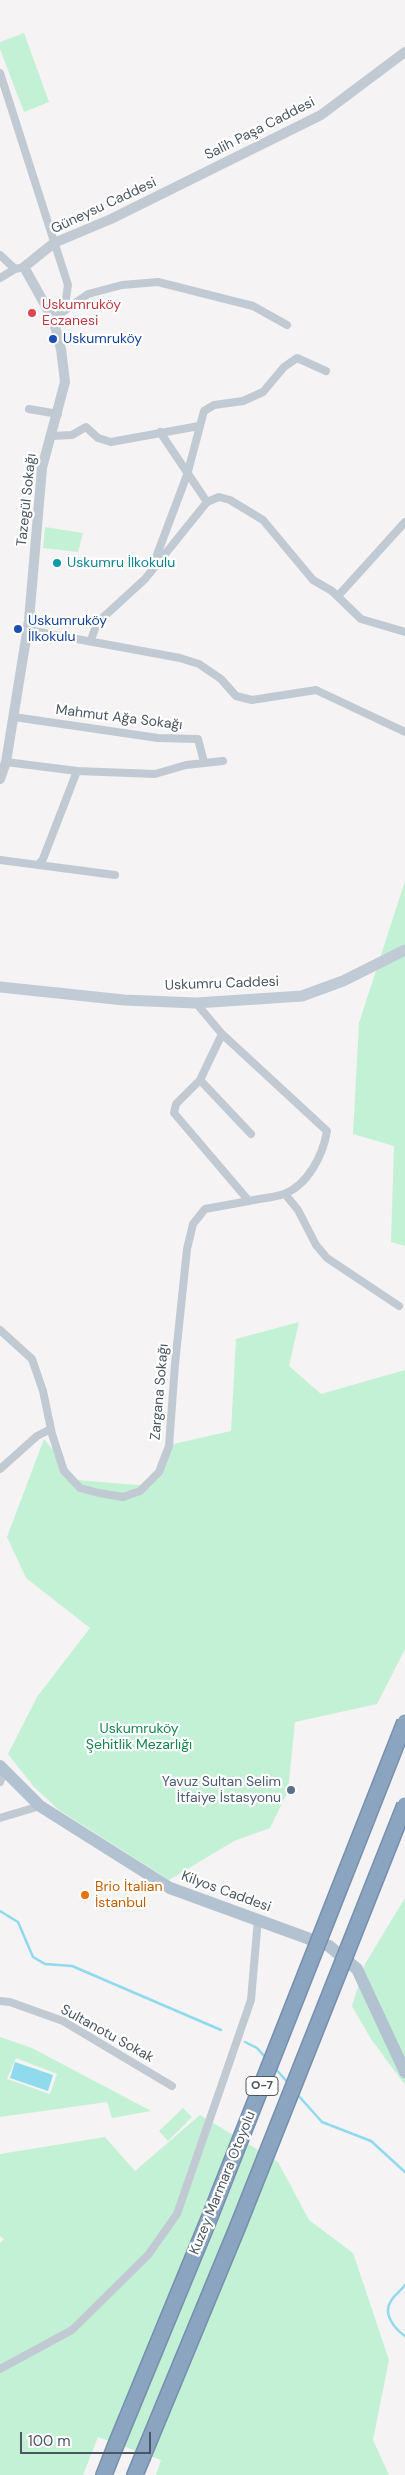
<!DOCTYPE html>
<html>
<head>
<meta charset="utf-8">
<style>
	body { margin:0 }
	#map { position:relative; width:405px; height:2475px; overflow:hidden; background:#f5f3f3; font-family:"DM Sans",sans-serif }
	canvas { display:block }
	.scale { position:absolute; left:20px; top:2432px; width:131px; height:22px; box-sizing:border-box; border:2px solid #4a5661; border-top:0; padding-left:6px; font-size:15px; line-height:18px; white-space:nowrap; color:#4a5661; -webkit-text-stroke:4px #fff; paint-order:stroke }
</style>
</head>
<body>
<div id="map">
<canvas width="405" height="2475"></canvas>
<div class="scale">100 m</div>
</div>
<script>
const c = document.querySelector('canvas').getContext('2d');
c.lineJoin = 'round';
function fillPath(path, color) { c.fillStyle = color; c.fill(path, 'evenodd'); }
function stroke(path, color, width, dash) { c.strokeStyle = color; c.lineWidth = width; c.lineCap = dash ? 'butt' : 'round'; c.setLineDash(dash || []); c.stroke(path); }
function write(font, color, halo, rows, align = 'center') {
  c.font = font + ' "DM Sans",sans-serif'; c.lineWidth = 4.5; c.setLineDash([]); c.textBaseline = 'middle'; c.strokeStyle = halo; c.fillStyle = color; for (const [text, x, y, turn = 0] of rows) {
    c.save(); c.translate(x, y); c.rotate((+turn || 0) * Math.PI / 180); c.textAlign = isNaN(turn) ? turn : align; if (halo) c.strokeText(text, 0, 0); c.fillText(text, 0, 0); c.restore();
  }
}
fillPath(new Path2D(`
	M 24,33 L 49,102 L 24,112 L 0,49 L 0,42 Z
	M 45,527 L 83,533 L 78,552 L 43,548 Z
	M 405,881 L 405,1246 L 391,1242 L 394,1146 L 353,1134 L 359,1023 Z
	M 299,1322 L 289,1366 L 321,1394 L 405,1370 L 405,1649 L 377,1704 L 295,1722 L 288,1791 L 270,1828 L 234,1841 L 169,1880 L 59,1810 L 34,1787 L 8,1754 L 37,1697 L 90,1628 L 26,1578 L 7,1537 L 44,1439 L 77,1480 L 149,1486 L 169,1445 L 231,1431 L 236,1339 Z
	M 405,1898 L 405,2085 L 371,2039 L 352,2006 L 365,1964 Z
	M 0,2037 L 32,2048 L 151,2111 L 112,2118 L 107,2102 L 0,2117 ZM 16,2058 L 57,2074 L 50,2094 L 7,2079 Z
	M 183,2108 L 192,2117 L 168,2141 L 159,2131 Z
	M 200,2115 L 278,2162 L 309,2220 L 353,2253 L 389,2360 L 373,2440 L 389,2475 L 156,2475 L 161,2460 L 98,2437 L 83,2475 L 0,2475 L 0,2243 L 4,2239 L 0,2236 L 0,2154 L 105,2137 L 135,2171 Z`), '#c3f1d5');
fillPath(new Path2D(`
	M 15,2062 L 53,2075 L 48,2091 L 10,2078 Z`), '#90daee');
stroke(new Path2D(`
	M 0,1911 L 18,1922 L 33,1957 L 45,1964 L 72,1966 L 221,2030
	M 245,2042 L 257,2048 L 266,2058
	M 274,2067 L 289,2084
	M 297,2094 L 322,2122 L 371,2141 L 405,2172
	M 405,2285 C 401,2291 394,2295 391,2301 C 382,2314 395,2329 405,2336`), '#90daee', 2.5);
const motorway = new Path2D(`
	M 104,2475 L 115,2447
	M 135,2475 L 142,2458`);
stroke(motorway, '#7690ad', 18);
stroke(new Path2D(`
	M 0,73 L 68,285 L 64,311 L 53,319
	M 0,255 L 15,269 L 24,267
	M 0,278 L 15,269
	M 64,311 L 88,294 L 122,285 L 158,282 L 253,306 L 287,325
	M 29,409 L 58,414
	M 160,432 L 207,502
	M 50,436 L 72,435 L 86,427 L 98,438 L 111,442 L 199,426
	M 152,568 L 187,475 L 204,411 L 214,405 L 243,401 L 263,392 L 284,367 L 297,358 L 326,371
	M 338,596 L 405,522
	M 28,630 L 180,658 L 199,664 L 221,679 L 236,696 L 252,700 L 316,690 L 405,732
	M 91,640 L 97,623 L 145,579 L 207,502 L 219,497 L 230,500 L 263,520 L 313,580 L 332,591 L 361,619 L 405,632
	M 14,717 L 158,738 L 198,739 L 204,762
	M 6,762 L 77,771 L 155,774 L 186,765 L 223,761
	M 0,860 L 115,875
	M 38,865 L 43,859 L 77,771
	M 196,1003 L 222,1034 L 327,1131 C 323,1155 308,1185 284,1194 C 273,1198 260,1198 249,1201 L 174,1113 L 176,1104 L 200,1080 L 222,1034
	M 200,1080 L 251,1134
	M 285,1194 L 298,1210 L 316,1245 L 327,1258 L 399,1306
	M 0,1330 L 32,1359 L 43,1391 L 52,1434 L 64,1471 L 80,1488 L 99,1493 L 123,1497 L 140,1491 L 159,1472 L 169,1446 L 175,1364 L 187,1249 L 193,1224 L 205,1209 L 249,1201
	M 0,1469 L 37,1436 L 51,1429
	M 0,1782 L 4,1772
	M 0,1818 L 40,1806
	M 0,2001 L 10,2002 L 63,2021 L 172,2086
	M 0,2369 L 72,2330 L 148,2255 L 177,2214 L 251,2000 L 258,1919`), '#c1cad2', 8);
stroke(new Path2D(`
	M 0,779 L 6,762 L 29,620 L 42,468 L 65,382 L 61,349 L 53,319 L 24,267 L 54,243 L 111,219 L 321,115 L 405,52`), '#c1cad2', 10);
stroke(new Path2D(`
	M 0,987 L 124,1000 L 196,1003 L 302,996 L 343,981 L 405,950`), '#c1cbd6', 11);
stroke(new Path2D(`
	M 0,1766 L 40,1806 L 170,1888 L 329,1946 L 357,1969 L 405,2072`), '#b3c2d1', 12);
stroke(motorway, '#8ba5c1', 15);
const motorwayBridge = new Path2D(`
	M 115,2447 L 209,2219 L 405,1722
	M 142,2458 L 238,2226 L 405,1805`);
stroke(motorwayBridge, '#7690ad', 18, []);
stroke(motorwayBridge, '#8ba5c1', 15);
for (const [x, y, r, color] of [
	[32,313,5,"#e0444e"],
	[53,339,5,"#1a4fb4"],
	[57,563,5,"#0f9aa8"],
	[18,629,5,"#1a4fb4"],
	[291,1790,5,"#5c6f8a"],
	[85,1895,5,"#e8710a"]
]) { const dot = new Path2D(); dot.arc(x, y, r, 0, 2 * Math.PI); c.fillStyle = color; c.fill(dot); stroke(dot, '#fff', 2); }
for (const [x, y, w] of [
	[262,2086,32]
]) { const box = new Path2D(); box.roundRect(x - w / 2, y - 9.5, w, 19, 4); c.fillStyle = '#fff'; c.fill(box); stroke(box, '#4a5661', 1); }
write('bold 12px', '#4a5661', null, [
	["O-7",262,2086]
]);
write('14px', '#4a5661', '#fff', [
	["Salih Paşa Caddesi",260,129,-27],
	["Güneysu Caddesi",104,206,-25],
	["Tazegül Sokağı",27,500,-84],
	["Mahmut Ağa Sokağı",119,718,7],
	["Uskumru Caddesi",222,984,-2],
	["Zargana Sokağı",160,1392,-85],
	["Kilyos Caddesi",226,1892,20],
	["Sultanotu Sokak",107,2034,29],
	["Kuzey Marmara Otoyolu",223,2183,-68]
]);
write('14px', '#be3a42', '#fff', [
	["Uskumruköy",42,305],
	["Eczanesi",42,321]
], 'left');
write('14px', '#164399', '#fff', [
	["Uskumruköy",63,339],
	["Uskumruköy",28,621],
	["İlkokulu",28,637]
], 'left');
write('14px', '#0d838f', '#fff', [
	["Uskumru İlkokulu",67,563]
], 'left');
write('14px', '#17864f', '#fff', [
	["Uskumruköy",139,1729],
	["Şehitlik Mezarlığı",139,1745]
]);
write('14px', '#4e5e75', '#fff', [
	["Yavuz Sultan Selim",281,1782],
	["İtfaiye İstasyonu",281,1798]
], 'right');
write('14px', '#c56008', '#fff', [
	["Brio İtalian",95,1887],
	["İstanbul",95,1903]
], 'left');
</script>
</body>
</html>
